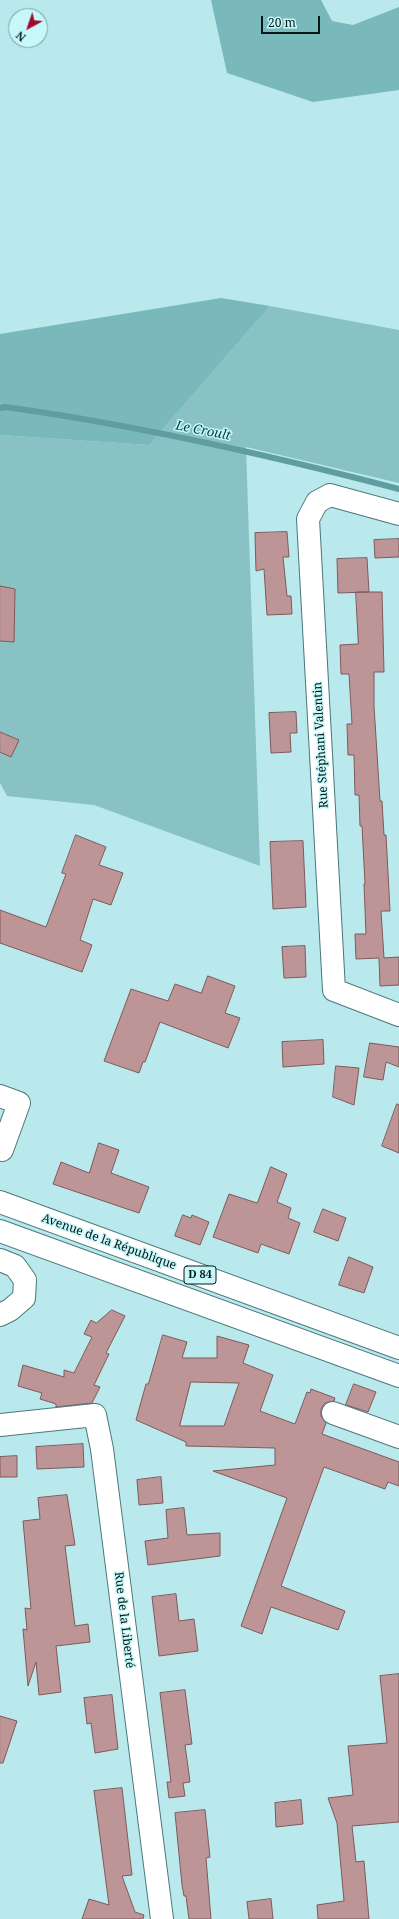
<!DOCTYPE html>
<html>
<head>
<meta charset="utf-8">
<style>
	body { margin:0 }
	#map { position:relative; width:399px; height:1919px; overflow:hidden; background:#b9e9ec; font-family:"Noto Serif",serif }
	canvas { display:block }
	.north { position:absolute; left:8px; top:8px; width:40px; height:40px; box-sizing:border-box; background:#c6f7f9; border:1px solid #799e9f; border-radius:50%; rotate:220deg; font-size:11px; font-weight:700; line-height:16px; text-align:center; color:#051819 }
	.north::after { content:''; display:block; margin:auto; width:14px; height:18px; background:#a40630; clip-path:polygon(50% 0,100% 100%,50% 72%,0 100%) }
	.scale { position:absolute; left:261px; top:16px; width:59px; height:18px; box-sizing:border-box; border:2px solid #051819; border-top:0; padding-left:5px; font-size:12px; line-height:14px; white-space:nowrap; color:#051819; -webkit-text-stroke:3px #c6f7f9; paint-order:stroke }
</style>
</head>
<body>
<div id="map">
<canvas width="399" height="1919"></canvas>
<div class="north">N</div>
<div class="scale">20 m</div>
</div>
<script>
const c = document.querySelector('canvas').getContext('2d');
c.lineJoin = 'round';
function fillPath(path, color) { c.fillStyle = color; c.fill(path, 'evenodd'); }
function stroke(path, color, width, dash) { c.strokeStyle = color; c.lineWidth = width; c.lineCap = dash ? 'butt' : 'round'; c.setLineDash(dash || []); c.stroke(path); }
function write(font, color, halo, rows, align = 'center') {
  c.font = font + ' "Noto Serif",serif'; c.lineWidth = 3; c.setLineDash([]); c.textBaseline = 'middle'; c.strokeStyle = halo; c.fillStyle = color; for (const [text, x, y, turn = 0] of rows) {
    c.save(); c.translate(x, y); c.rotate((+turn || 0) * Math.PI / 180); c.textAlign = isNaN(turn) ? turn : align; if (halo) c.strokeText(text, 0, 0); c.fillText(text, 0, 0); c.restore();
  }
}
fillPath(new Path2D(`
	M 270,306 L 399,330 L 399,483 L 246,447 L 260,866 L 94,805 L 7,796 L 0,783 L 0,435 L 149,445 Z`), '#89c2c5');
fillPath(new Path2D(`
	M 211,0 L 321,0 L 332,21 L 353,25 L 399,7 L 399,90 L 313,102 L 227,73 Z
	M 221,298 L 270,306 L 149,445 L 0,435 L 0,334 Z`), '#79b8bb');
stroke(new Path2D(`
	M 0,408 L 5,407 C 138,425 269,455 399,489`), '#5f9da0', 6);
const building = new Path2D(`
	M 287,532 L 289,557 L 283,557 L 287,596 L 291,596 L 292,614 L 267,615 L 264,569 L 256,571 L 255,533 Z
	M 399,539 L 399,557 L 375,558 L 374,540 Z
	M 367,558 L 369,592 L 338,593 L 337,559 Z
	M 0,586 L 15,589 L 14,642 L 0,641 Z
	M 356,592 L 382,592 L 384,672 L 374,672 L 374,706 L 380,801 L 382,801 L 384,835 L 386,835 L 390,911 L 381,911 L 384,958 L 399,957 L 399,985 L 380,986 L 379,958 L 356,959 L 355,934 L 366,934 L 364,884 L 365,884 L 362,826 L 360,826 L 359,795 L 355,795 L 354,755 L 348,755 L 347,724 L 352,724 L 349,674 L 341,674 L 340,645 L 358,644 Z
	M 296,712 L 297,733 L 290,733 L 291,752 L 271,753 L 269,713 Z
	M 0,732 L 19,740 L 11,757 L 0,752 Z
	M 76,835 L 106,847 L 99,865 L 123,873 L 111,905 L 93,899 L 80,940 L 92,945 L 82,972 L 0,943 L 0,910 L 46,927 L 66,874 L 62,873 Z
	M 303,841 L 306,907 L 273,909 L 270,842 Z
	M 305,946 L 306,977 L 284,978 L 282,947 Z
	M 208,976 L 235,986 L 225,1013 L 240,1018 L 228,1048 L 160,1022 L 145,1062 L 143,1062 L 139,1073 L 104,1061 L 131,989 L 168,1001 L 175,984 L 201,993 Z
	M 323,1040 L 324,1064 L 283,1067 L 282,1042 Z
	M 370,1043 L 399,1047 L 399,1067 L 386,1062 L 383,1080 L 364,1077 Z
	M 336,1066 L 359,1068 L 354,1105 L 333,1097 Z
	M 397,1104 L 399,1105 L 399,1153 L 382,1146 Z
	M 99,1143 L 119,1150 L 111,1173 L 149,1187 L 139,1213 L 53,1184 L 61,1162 L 89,1173 Z
	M 271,1167 L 287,1174 L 277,1202 L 291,1208 L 288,1218 L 300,1223 L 289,1254 L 261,1244 L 258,1253 L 213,1237 L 229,1194 L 257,1203 Z
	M 323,1209 L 346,1218 L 338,1241 L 314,1232 Z
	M 183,1215 L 191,1218 L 192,1215 L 209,1222 L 200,1245 L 175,1236 Z
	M 349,1257 L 373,1267 L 364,1293 L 339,1285 Z
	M 112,1310 L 125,1316 L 106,1353 L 109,1354 L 94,1385 L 100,1387 L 92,1403 L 56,1407 L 56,1404 L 40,1399 L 42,1393 L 18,1386 L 23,1365 L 64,1377 L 64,1370 L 74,1373 L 92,1337 L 84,1334 L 91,1320 L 96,1323 Z
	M 163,1335 L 187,1342 L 182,1358 L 217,1358 L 217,1336 L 249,1345 L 243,1363 L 273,1375 L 260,1411 L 295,1424 L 307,1392 L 310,1393 L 311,1389 L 335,1398 L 334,1401 L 325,1403 L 321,1409 L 321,1416 L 326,1423 L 322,1434 L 399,1462 L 399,1486 L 388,1482 L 385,1489 L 324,1467 L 305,1519 L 281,1586 L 345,1611 L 338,1630 L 271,1607 L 262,1634 L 241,1626 L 287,1498 L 213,1471 L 275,1465 L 275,1448 L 186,1446 L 186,1442 L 136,1420 L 146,1384 L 148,1384 ZM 191,1382 L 239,1383 L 224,1426 L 180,1426 Z
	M 354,1384 L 376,1392 L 368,1412 L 346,1405 Z
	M 83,1444 L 84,1467 L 37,1469 L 36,1447 Z
	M 17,1456 L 17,1477 L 0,1477 L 0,1457 Z
	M 161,1477 L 163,1503 L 139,1505 L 137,1480 Z
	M 67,1495 L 75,1545 L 65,1546 L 75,1626 L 88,1624 L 90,1642 L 56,1646 L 61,1692 L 39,1695 L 36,1662 L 28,1686 L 23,1629 L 27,1630 L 25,1608 L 31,1609 L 23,1521 L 40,1519 L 38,1498 Z
	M 184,1508 L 187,1535 L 220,1533 L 220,1556 L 148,1565 L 145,1541 L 168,1538 L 166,1510 Z
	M 176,1594 L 179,1621 L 194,1619 L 198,1651 L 159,1656 L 152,1597 Z
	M 399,1674 L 399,1822 L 352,1826 L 356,1862 L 364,1861 L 369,1919 L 318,1919 L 317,1905 L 344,1901 L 337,1823 L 328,1798 L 353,1795 L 348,1746 L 387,1743 L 380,1676 Z
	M 185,1690 L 192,1744 L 185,1745 L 190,1782 L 183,1783 L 185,1796 L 169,1798 L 167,1782 L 171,1782 L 160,1693 Z
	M 112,1695 L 118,1749 L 95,1753 L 91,1723 L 87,1724 L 84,1698 Z
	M 0,1716 L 17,1721 L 3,1763 L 0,1763 Z
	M 122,1788 L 132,1875 L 122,1876 L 135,1912 L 144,1915 L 143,1919 L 82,1919 L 89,1899 L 109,1905 L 94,1791 Z
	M 301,1800 L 303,1824 L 276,1827 L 275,1803 Z
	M 205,1810 L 210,1857 L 206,1858 L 211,1919 L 189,1919 L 186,1896 L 184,1896 L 182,1885 L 175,1813 Z
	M 271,1899 L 273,1919 L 249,1919 L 247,1902 Z`);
fillPath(building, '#be9596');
stroke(building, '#7e595a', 1);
const minor = new Path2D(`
	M 399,514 L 330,495 L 317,502 L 308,519 L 334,990 L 399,1015
	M 0,1096 L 19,1103 L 2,1150 L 0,1149
	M 0,1260 L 15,1266 L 25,1280 L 24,1298 L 10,1310 L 0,1315
	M 333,1413 L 399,1437
	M 0,1425 L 95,1415 L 102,1449 L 162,1919`);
const major = new Path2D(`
	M 0,1202 L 399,1348
	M 0,1231 L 399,1376`);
stroke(minor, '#4b787a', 24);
stroke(major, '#4b787a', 24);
stroke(minor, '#fff', 22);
stroke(major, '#fff', 22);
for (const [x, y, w] of [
	[200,1275,32]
]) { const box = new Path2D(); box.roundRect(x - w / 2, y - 9, w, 18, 3); c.fillStyle = '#c6f7f9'; c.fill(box); stroke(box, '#051819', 1); }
write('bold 11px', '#051819', null, [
	["D 84",200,1275]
]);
write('12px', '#051819', '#c6f7f9', [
	["Rue Stéphani Valentin",321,745,-93],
	["Avenue de la République",109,1242,20],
	["Rue de la Liberté",124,1620,83]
]);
write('italic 13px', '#003e41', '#c6f7f9', [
	["Le Croult",203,431,11]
]);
</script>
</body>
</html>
